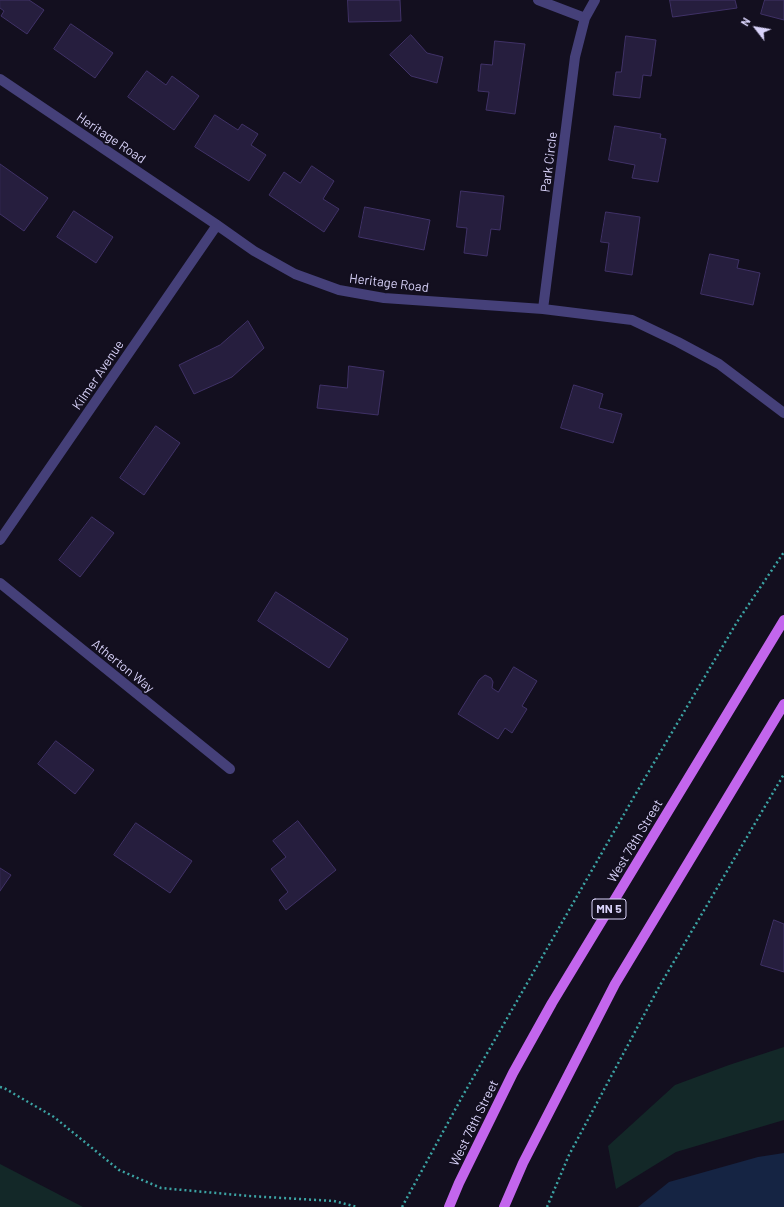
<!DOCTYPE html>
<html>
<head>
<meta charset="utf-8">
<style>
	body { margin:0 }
	#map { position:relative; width:784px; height:1207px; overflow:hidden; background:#130f1f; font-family:Barlow,sans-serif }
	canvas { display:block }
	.north { position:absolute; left:736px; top:8px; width:40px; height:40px; -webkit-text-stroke:3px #130f1f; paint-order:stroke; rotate:301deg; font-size:11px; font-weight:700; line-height:16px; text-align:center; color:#d9d3fa }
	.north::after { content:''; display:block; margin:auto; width:14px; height:18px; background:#d9d3fa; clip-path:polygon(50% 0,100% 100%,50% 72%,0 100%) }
</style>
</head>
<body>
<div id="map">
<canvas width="784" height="1207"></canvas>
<div class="north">N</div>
</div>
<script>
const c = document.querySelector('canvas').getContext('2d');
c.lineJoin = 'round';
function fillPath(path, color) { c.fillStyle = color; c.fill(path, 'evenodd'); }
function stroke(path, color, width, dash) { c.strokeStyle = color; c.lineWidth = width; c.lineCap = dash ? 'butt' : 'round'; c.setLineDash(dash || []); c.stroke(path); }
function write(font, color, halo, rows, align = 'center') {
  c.font = font + ' Barlow,sans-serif'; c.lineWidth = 4; c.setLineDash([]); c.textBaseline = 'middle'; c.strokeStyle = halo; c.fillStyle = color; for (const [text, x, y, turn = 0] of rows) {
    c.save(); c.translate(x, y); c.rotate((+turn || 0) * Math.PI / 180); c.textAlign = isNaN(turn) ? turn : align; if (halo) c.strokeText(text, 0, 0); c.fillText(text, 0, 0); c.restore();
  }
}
fillPath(new Path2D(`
	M 784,1047 L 784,1120 L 676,1152 L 616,1189 L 608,1146 L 675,1085 L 729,1065 Z
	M 0,1164 L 83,1207 L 0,1207 Z`), '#132828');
fillPath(new Path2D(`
	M 784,1153 L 784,1207 L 638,1207 L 669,1182 L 758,1157 Z`), '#152443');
const building = new Path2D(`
	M 0,0 L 29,0 L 44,10 L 27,34 L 1,16 L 4,11 L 0,8 Z
	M 348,0 L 400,0 L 401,21 L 349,22 Z
	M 670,0 L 735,0 L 737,8 L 673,17 Z
	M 765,0 L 784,0 L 784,20 L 761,14 Z
	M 71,24 L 113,53 L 95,78 L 54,49 Z
	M 411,35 L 427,53 L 443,57 L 437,83 L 411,76 L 390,55 Z
	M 626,36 L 656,40 L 651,76 L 643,75 L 640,98 L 613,95 L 616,72 L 621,72 Z
	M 495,41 L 525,44 L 515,114 L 486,110 L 489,92 L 478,91 L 481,64 L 492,65 Z
	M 147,71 L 166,85 L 172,76 L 199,96 L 174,130 L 128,97 Z
	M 215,115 L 238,130 L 242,124 L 258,134 L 251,145 L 266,155 L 249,181 L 195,147 Z
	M 615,126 L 661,134 L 660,138 L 666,139 L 658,182 L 632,178 L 635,165 L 609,160 Z
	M 0,164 L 48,198 L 24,231 L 0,214 Z
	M 312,166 L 334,181 L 323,199 L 339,209 L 324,232 L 269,195 L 284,172 L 300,183 Z
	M 461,191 L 504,196 L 500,230 L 491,229 L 487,256 L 464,253 L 467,228 L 457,227 Z
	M 365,207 L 430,220 L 424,250 L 359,237 Z
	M 74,211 L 113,237 L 96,263 L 57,237 Z
	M 606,212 L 640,217 L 632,275 L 605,271 L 609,243 L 601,242 Z
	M 710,254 L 739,260 L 737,268 L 760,273 L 753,305 L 701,294 Z
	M 248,321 L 264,348 L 232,377 L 194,394 L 179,365 L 220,345 Z
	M 349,366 L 384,371 L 378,415 L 317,408 L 320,385 L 347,388 Z
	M 574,385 L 603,394 L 599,408 L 622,414 L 613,443 L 561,428 Z
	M 156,426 L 180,443 L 144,495 L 120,478 Z
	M 92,517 L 114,533 L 80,577 L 59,560 Z
	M 276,592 L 348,639 L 329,668 L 258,621 Z
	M 514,667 L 537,681 L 522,706 L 527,709 L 512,733 L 505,728 L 498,739 L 458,714 L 479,680 L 485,675 L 491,678 L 493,682 L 492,688 L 498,692 Z
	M 56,741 L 94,770 L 75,794 L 38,764 Z
	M 298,821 L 336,870 L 286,910 L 279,900 L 288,892 L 271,869 L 286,857 L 273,841 Z
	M 136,823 L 192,861 L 170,893 L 114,855 Z
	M 0,868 L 11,875 L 0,891 Z
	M 774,920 L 784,924 L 784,972 L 761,965 Z`);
fillPath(building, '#261e3e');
stroke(building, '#403267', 1);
stroke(new Path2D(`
	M 0,1087 L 4,1088 L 54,1117 L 119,1170 L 161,1188 L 249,1196 L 334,1201 L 357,1207
	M 402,1207 L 462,1097 L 635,795 L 737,622 L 784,552
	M 547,1207 L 569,1155 L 659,987 L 784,774`), '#3ca4a4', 2.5, [2, 3]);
stroke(new Path2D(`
	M 538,0 L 585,18
	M 0,79 L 217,225 L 254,251 L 295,274 L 339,290 L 384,298 L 543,309 L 632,320 L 678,342 L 719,364 L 784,413
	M 543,309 L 575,57 L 585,18 L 595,0
	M 0,540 L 217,225
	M 0,583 L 230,769`), '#454079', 10);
stroke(new Path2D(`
	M 449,1207 L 459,1183 L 513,1073 L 552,1003 L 784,620
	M 504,1207 L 523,1163 L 615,984 L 784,704`), '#c366ed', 10);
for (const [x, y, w] of [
	[609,909,34]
]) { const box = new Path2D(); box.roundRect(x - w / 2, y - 10, w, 20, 3); c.fillStyle = '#130f1f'; c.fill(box); stroke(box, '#d9d3fa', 1); }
write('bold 12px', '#d9d3fa', null, [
	["MN 5",609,909]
]);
write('13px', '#d9d3fa', '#130f1f', [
	["Heritage Road",111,138,34],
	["Park Circle",549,162,-83],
	["Heritage Road",389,283,7],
	["Kilmer Avenue",98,375,-56],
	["Atherton Way",123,666,39],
	["West 78th Street",635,841,-59],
	["West 78th Street",474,1123,-64]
]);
</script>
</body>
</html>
